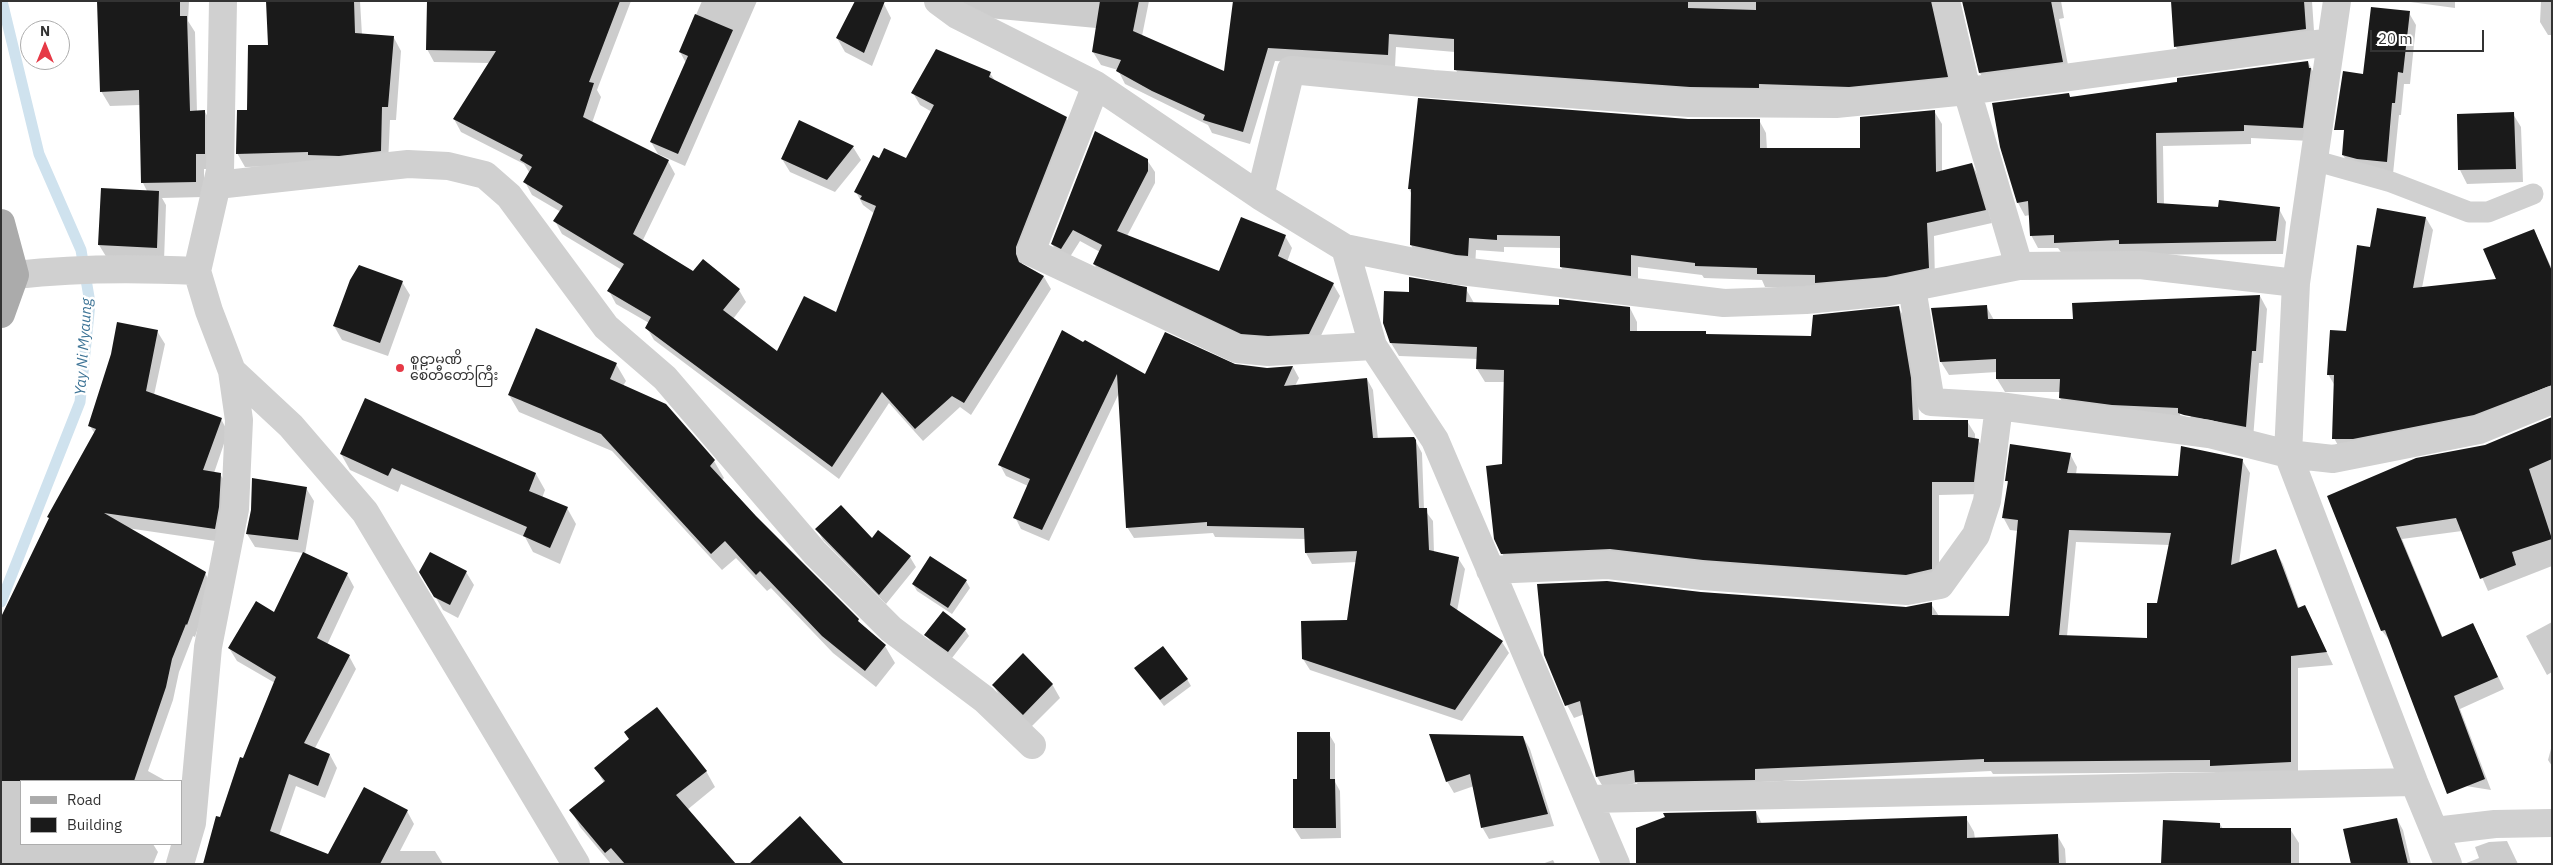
<!DOCTYPE html>
<html>
<head>
<meta charset="utf-8">
<style>
	body { margin:0 }
	#map { position:relative; width:2553px; height:865px; overflow:hidden; background:#fff; font-family:"IBM Plex Sans",sans-serif }
	canvas { display:block }
	.frame { position:absolute; inset:0; border:2px solid #333; pointer-events:none }
	.legend { position:absolute; left:20px; top:780px; width:162px; height:65px; box-sizing:border-box; background:#fff; border:1px solid #adadad; margin:0; padding:6px 9px; list-style:none; font-size:15px; color:#333 }
	.legend li { display:flex; align-items:center; gap:10px; height:25px }
	.legend b { width:25px; border:1px solid #adadad }
	.north { position:absolute; left:20px; top:20px; width:50px; height:50px; box-sizing:border-box; background:#fff; border:1px solid #adadad; border-radius:50%; rotate:0deg; font-size:14px; font-weight:700; line-height:20px; text-align:center; color:#333 }
	.north::after { content:''; display:block; margin:auto; width:18px; height:22px; background:#e63946; clip-path:polygon(50% 0,100% 100%,50% 72%,0 100%) }
	.scale { position:absolute; left:2370px; top:30px; width:114px; height:22px; box-sizing:border-box; border:2px solid #333; border-top:0; padding-left:6px; font-size:15px; line-height:18px; white-space:nowrap; color:#333; -webkit-text-stroke:4px #fff; paint-order:stroke }
</style>
</head>
<body>
<div id="map">
<canvas width="2553" height="865"></canvas>
<div class="frame"></div>
<ul class="legend">
<li><b style="height:6px;background:#ababab"></b>Road</li>
<li><b style="height:14px;background:#1a1a1a"></b>Building</li>
</ul>
<div class="north">N</div>
<div class="scale">20 m</div>
</div>
<script>
const c = document.querySelector('canvas').getContext('2d');
c.lineJoin = 'round';
function fillPath(path, color) { c.fillStyle = color; c.fill(path, 'evenodd'); }
function stroke(path, color, width, dash) { c.strokeStyle = color; c.lineWidth = width; c.lineCap = dash ? 'butt' : 'round'; c.setLineDash(dash || []); c.stroke(path); }
function write(font, color, halo, rows, align = 'center') {
  c.font = font + ' "IBM Plex Sans","Noto Sans Myanmar",sans-serif'; c.lineWidth = 5; c.setLineDash([]); c.textBaseline = 'middle'; c.strokeStyle = halo; c.fillStyle = color; for (const [text, x, y, turn = 0] of rows) {
    c.save(); c.translate(x, y); c.rotate((+turn || 0) * Math.PI / 180); c.textAlign = isNaN(turn) ? turn : align; if (halo) c.strokeText(text, 0, 0); c.fillText(text, 0, 0); c.restore();
  }
}
fillPath(new Path2D(`
	M 117,1 L 189,1 L 188,21 L 195,32 L 197,112 L 205,112 L 214,127 L 213,169 L 204,169 L 204,197 L 162,198 L 166,205 L 164,261 L 107,258 L 99,245 L 147,191 L 143,183 L 140,105 L 110,106 L 101,91 Z
	M 267,1 L 360,1 L 362,35 L 394,38 L 401,51 L 396,120 L 390,120 L 388,164 L 245,167 L 237,153 L 248,111 L 270,47 Z
	M 428,1 L 631,1 L 597,90 L 601,97 L 592,123 L 668,161 L 675,174 L 642,242 L 694,272 L 739,290 L 746,302 L 733,319 L 778,353 L 837,313 L 875,214 L 863,205 L 856,192 L 880,159 L 907,160 L 932,112 L 920,105 L 913,93 L 990,73 L 995,81 L 1066,118 L 1073,130 L 1023,260 L 1022,265 L 1044,277 L 1051,289 L 971,415 L 960,407 L 923,441 L 889,403 L 839,479 L 654,340 L 647,328 L 649,323 L 616,304 L 609,291 L 622,270 L 562,234 L 555,221 L 561,212 L 532,195 L 525,182 L 529,172 L 524,164 L 461,132 L 454,119 L 490,63 L 434,62 L 427,49 Z
	M 702,1 L 757,1 L 685,166 L 658,154 L 651,142 L 686,63 L 680,52 Z
	M 952,1 L 1149,1 L 1142,36 L 1225,73 L 1234,1 L 1945,1 L 1954,90 L 1857,100 L 1463,83 L 1456,70 L 1455,52 L 1396,47 L 1395,67 L 1275,61 L 1250,144 L 1212,133 L 1208,125 L 1125,84 L 1118,70 L 1101,65 L 1093,52 L 1096,28 L 978,17 Z
	M 1963,1 L 2061,1 L 2064,18 L 2059,19 L 2070,75 L 1988,86 L 1980,73 Z
	M 2172,1 L 2312,1 L 2315,46 L 2185,63 L 2176,47 Z
	M 2403,1 L 2455,1 L 2455,8 Z
	M 2541,1 L 2552,1 L 2552,35 L 2548,35 L 2540,22 Z
	M 884,4 L 891,18 L 872,66 L 845,52 L 837,38 Z
	M 2409,13 L 2416,25 L 2410,84 L 2404,84 L 2401,115 L 2399,115 L 2393,174 L 2350,167 L 2343,155 Z
	M 2308,62 L 2315,75 L 2310,141 L 2251,138 L 2251,144 L 2163,146 L 2164,205 L 2279,209 L 2286,222 L 2283,254 L 2063,255 L 2058,248 L 2038,248 L 2031,235 L 2030,215 L 2025,216 L 2018,203 L 2070,98 Z
	M 1934,111 L 1942,124 L 1942,171 L 1972,164 L 1979,177 L 1992,223 L 1934,236 L 1935,281 L 1819,288 L 1765,287 L 1762,280 L 1704,278 L 1702,275 L 1638,267 L 1638,288 L 1568,280 L 1561,267 L 1561,248 L 1504,247 L 1504,252 L 1476,250 L 1475,268 L 1418,258 L 1411,245 L 1412,195 L 1409,189 L 1688,120 L 1759,120 L 1766,133 L 1767,150 L 1861,150 Z
	M 2513,114 L 2521,127 L 2523,182 L 2467,184 L 2460,170 L 2458,115 Z
	M 853,147 L 861,160 L 835,192 L 790,172 L 782,159 Z
	M 1147,160 L 1155,172 L 1155,183 L 1127,236 L 1220,272 L 1285,236 L 1292,248 L 1287,262 L 1333,284 L 1340,296 L 1316,346 L 1249,345 L 1101,276 L 1094,264 L 1100,252 L 1080,241 L 1068,260 L 1059,256 L 1052,244 Z
	M 2426,218 L 2433,230 L 2422,288 L 2497,280 L 2534,230 L 2552,269 L 2552,398 L 2341,451 L 2334,438 L 2335,386 L 2328,374 L 2347,332 L 2371,248 Z
	M 402,282 L 410,295 L 388,356 L 342,340 L 334,326 Z
	M 1466,289 L 1474,303 L 1630,308 L 1637,322 L 1637,332 L 1705,332 L 1707,335 L 1813,337 L 1898,307 L 1906,320 L 1918,393 L 1919,421 L 1967,421 L 1975,434 L 1975,439 L 1978,440 L 1986,453 L 1981,494 L 1939,495 L 1939,582 L 1509,567 L 1502,553 L 1505,382 L 1485,382 L 1477,369 L 1478,359 L 1399,356 L 1391,343 L 1410,293 Z
	M 2260,296 L 2267,309 L 2263,363 L 2259,363 L 2253,439 L 2067,411 L 2060,398 L 2060,392 L 2005,392 L 1997,379 L 1997,372 L 1949,375 L 1941,362 L 1986,306 L 1994,320 L 2074,320 ZM 2180,412 L 2191,416 L 2190,418 L 2180,415 Z
	M 157,331 L 165,344 L 154,395 L 221,419 L 228,432 L 214,473 L 220,474 L 228,487 L 222,542 L 127,528 L 205,573 L 212,586 L 195,637 L 193,636 L 179,672 L 173,700 L 148,771 L 166,781 L 21,781 L 21,844 L 153,844 L 158,852 L 153,864 L 1,864 L 1,645 L 95,434 L 90,426 Z
	M 1062,332 L 1146,376 L 1235,366 L 1267,369 L 1293,367 L 1299,378 L 1295,386 L 1367,379 L 1373,390 L 1378,440 L 1414,438 L 1422,453 L 1424,509 L 1433,521 L 1434,553 L 1458,558 L 1465,569 L 1457,611 L 1502,642 L 1509,653 L 1462,721 L 1310,670 L 1303,659 L 1348,621 L 1357,562 L 1312,564 L 1306,553 L 1305,539 L 1215,537 L 1213,533 L 1134,538 L 1127,527 L 1119,393 L 1049,541 L 1021,529 L 1015,517 L 1028,486 L 1006,476 L 1000,465 Z
	M 616,364 L 626,381 L 623,386 L 714,461 L 724,478 L 722,480 L 755,517 L 861,626 L 885,646 L 895,663 L 876,687 L 833,653 L 771,588 L 767,591 L 736,558 L 722,570 L 612,451 L 519,412 L 509,395 Z
	M 2552,418 L 2552,566 L 2488,591 L 2462,531 L 2402,539 L 2443,638 L 2473,624 L 2504,689 L 2460,709 L 2491,790 L 2447,783 L 2391,642 L 2382,631 L 2329,497 L 2485,446 Z
	M 341,454 L 536,474 L 545,490 L 542,498 L 567,508 L 576,524 L 560,564 L 533,552 L 525,537 L 401,484 L 398,492 L 350,470 Z
	M 2070,454 L 2077,467 L 2076,474 L 2179,477 L 2242,460 L 2250,473 L 2239,564 L 2276,551 L 2283,564 L 2299,608 L 2311,619 L 2333,665 L 2298,668 L 2298,775 L 2219,778 L 2215,772 L 1993,774 L 1991,771 L 1761,782 L 1762,792 L 1643,795 L 1637,783 L 1605,790 L 1597,777 L 1585,714 L 1574,718 L 1567,705 L 1701,593 L 1906,608 L 1931,604 L 1939,616 L 2010,618 L 2018,531 L 2010,530 L 2003,517 L 2009,485 L 2007,481 ZM 2076,542 L 2170,545 L 2158,604 L 2148,639 L 2067,636 Z
	M 306,488 L 314,501 L 305,554 L 347,574 L 354,587 L 327,645 L 349,656 L 356,669 L 315,748 L 330,755 L 337,768 L 325,798 L 296,786 L 279,836 L 329,856 L 407,811 L 414,824 L 400,851 L 435,851 L 443,864 L 204,864 L 275,683 L 237,661 L 229,648 L 275,614 L 304,553 L 255,547 L 247,534 Z
	M 817,529 L 872,540 L 910,557 L 916,567 L 886,604 L 823,540 Z
	M 421,572 L 466,572 L 474,585 L 458,618 L 443,610 Z
	M 966,581 L 970,588 L 952,614 L 917,591 L 913,584 Z
	M 2552,622 L 2552,672 L 2547,675 L 2526,636 Z
	M 965,630 L 969,636 L 952,658 L 930,641 L 926,635 Z
	M 1136,669 L 1187,679 L 1191,686 L 1164,706 Z
	M 1052,684 L 1060,698 L 1031,727 L 1001,699 L 994,686 Z
	M 1329,734 L 1335,744 L 1335,782 L 1340,791 L 1341,838 L 1301,839 L 1294,828 L 1298,781 Z
	M 1523,737 L 1530,749 L 1554,826 L 1489,839 L 1482,827 L 1474,786 L 1454,793 L 1447,781 Z
	M 630,740 L 706,771 L 715,787 L 687,810 L 734,864 L 611,864 L 580,827 L 571,810 L 604,783 L 596,768 Z
	M 2552,745 L 2552,766 L 2548,760 Z
	M 1756,812 L 1762,824 L 1966,818 L 1974,832 L 1975,839 L 2057,835 L 2065,849 L 2066,864 L 1638,864 Z
	M 2397,819 L 2403,830 L 2411,864 L 2352,864 Z
	M 2220,824 L 2223,829 L 2290,829 L 2299,843 L 2299,864 L 2162,864 Z
	M 2507,841 L 2518,864 L 2464,864 L 2479,858 L 2475,847 L 2489,842 Z
	M 1553,860 L 1555,864 L 1542,864 Z`), '#0003');
stroke(new Path2D(`
	M 1,602 L 80,402 L 90,303 L 81,250 L 39,154 L 2,1`), '#cfe2ee', 11);
fillPath(new Path2D(`
	M 97,1 L 180,1 L 180,16 L 187,16 L 190,111 L 205,110 L 205,154 L 196,154 L 196,182 L 141,183 L 139,90 L 100,92 Z
	M 266,1 L 354,1 L 355,33 L 394,36 L 388,107 L 382,107 L 381,151 L 339,156 L 308,155 L 308,152 L 236,154 L 237,110 L 247,110 L 248,45 L 268,45 Z
	M 427,1 L 620,1 L 589,82 L 594,83 L 583,117 L 669,160 L 633,234 L 693,271 L 703,259 L 740,289 L 723,310 L 777,351 L 804,296 L 836,312 L 876,206 L 860,199 L 862,196 L 854,192 L 873,155 L 879,158 L 884,148 L 906,158 L 934,105 L 911,93 L 936,49 L 991,72 L 989,77 L 1067,117 L 1016,247 L 1016,254 L 1019,262 L 1044,276 L 964,403 L 952,396 L 915,429 L 882,392 L 832,467 L 645,328 L 651,317 L 607,291 L 624,264 L 553,221 L 563,206 L 523,182 L 532,167 L 520,160 L 523,155 L 453,119 L 496,51 L 426,50 Z
	M 855,1 L 885,1 L 864,53 L 836,38 Z
	M 1100,1 L 1139,1 L 1133,31 L 1224,71 L 1233,1 L 1688,1 L 1688,8 L 1756,10 L 1756,1 L 1931,1 L 1948,77 L 1849,87 L 1759,84 L 1759,88 L 1690,87 L 1454,70 L 1454,39 L 1389,34 L 1388,55 L 1268,48 L 1243,132 L 1203,120 L 1205,115 L 1152,91 L 1116,71 L 1121,60 L 1092,52 Z
	M 1962,1 L 2051,1 L 2063,62 L 1979,73 Z
	M 2171,1 L 2304,1 L 2306,29 L 2174,47 Z
	M 2371,7 L 2410,11 L 2403,73 L 2398,72 L 2395,103 L 2392,103 L 2387,162 L 2357,159 L 2342,155 L 2344,130 L 2334,130 L 2343,71 L 2363,74 Z
	M 695,14 L 733,30 L 678,154 L 650,142 L 688,56 L 679,52 Z
	M 2308,61 L 2309,68 L 2311,68 L 2303,128 L 2244,125 L 2244,131 L 2156,133 L 2157,203 L 2218,207 L 2219,200 L 2280,207 L 2276,241 L 2119,244 L 2119,240 L 2054,243 L 2054,235 L 2030,236 L 2028,201 L 2017,203 L 2000,147 L 1992,103 L 2069,93 L 2070,97 L 2177,82 L 2177,78 Z
	M 1418,98 L 1688,119 L 1760,119 L 1760,148 L 1860,148 L 1860,117 L 1935,110 L 1936,172 L 1972,163 L 1986,210 L 1927,223 L 1929,268 L 1886,277 L 1815,283 L 1815,275 L 1757,274 L 1757,268 L 1695,266 L 1695,263 L 1631,255 L 1631,276 L 1560,267 L 1560,236 L 1497,235 L 1497,240 L 1469,238 L 1468,256 L 1456,255 L 1410,245 L 1411,189 L 1408,189 Z
	M 2514,112 L 2516,169 L 2458,170 L 2457,114 Z
	M 799,120 L 854,146 L 827,180 L 781,159 Z
	M 1095,131 L 1148,159 L 1148,171 L 1117,231 L 1219,271 L 1241,217 L 1286,235 L 1278,256 L 1334,283 L 1309,334 L 1268,336 L 1241,334 L 1093,264 L 1102,245 L 1073,230 L 1061,249 L 1051,244 Z
	M 101,188 L 159,191 L 157,248 L 98,245 Z
	M 2377,208 L 2426,217 L 2413,288 L 2496,279 L 2483,249 L 2534,229 L 2552,271 L 2552,385 L 2474,415 L 2353,439 L 2332,439 L 2334,375 L 2327,375 L 2330,330 L 2346,331 L 2357,245 L 2370,247 Z
	M 359,265 L 403,281 L 380,343 L 333,326 L 350,280 Z
	M 1409,277 L 1467,287 L 1466,302 L 1559,305 L 1559,299 L 1630,307 L 1630,331 L 1706,331 L 1706,334 L 1811,336 L 1813,315 L 1899,306 L 1911,378 L 1913,420 L 1968,420 L 1968,437 L 1979,439 L 1974,482 L 1932,482 L 1932,569 L 1906,575 L 1703,560 L 1610,549 L 1501,554 L 1494,539 L 1486,466 L 1502,464 L 1504,370 L 1476,369 L 1477,347 L 1390,343 L 1383,323 L 1384,291 L 1409,292 Z
	M 2260,295 L 2256,351 L 2252,351 L 2246,427 L 2184,415 L 2178,413 L 2178,408 L 2112,405 L 2059,398 L 2060,379 L 1996,379 L 1996,359 L 1940,362 L 1931,308 L 1987,305 L 1988,319 L 2073,319 L 2072,303 Z
	M 117,322 L 158,330 L 146,391 L 222,418 L 203,470 L 221,473 L 219,507 L 215,529 L 104,513 L 206,572 L 187,625 L 186,624 L 172,659 L 166,687 L 134,781 L 1,781 L 1,617 L 49,518 L 47,517 L 96,429 L 88,426 L 111,354 Z
	M 536,328 L 617,363 L 610,379 L 666,404 L 715,460 L 710,466 L 756,516 L 859,619 L 858,621 L 886,645 L 865,671 L 822,636 L 760,571 L 756,575 L 725,541 L 711,554 L 601,434 L 508,395 Z
	M 1062,330 L 1083,342 L 1085,340 L 1145,374 L 1165,332 L 1235,364 L 1267,368 L 1293,366 L 1284,386 L 1367,378 L 1373,438 L 1414,437 L 1416,440 L 1419,508 L 1427,508 L 1429,550 L 1459,557 L 1450,605 L 1503,641 L 1455,710 L 1302,659 L 1301,621 L 1347,620 L 1357,551 L 1305,553 L 1304,528 L 1207,526 L 1207,522 L 1126,528 L 1117,374 L 1042,530 L 1013,518 L 1030,479 L 998,465 Z
	M 365,398 L 536,473 L 529,491 L 568,507 L 550,548 L 523,536 L 527,527 L 392,468 L 388,476 L 340,454 Z
	M 2552,417 L 2552,459 L 2529,469 L 2552,539 L 2512,552 L 2516,565 L 2480,579 L 2456,518 L 2396,527 L 2442,637 L 2473,623 L 2498,677 L 2454,696 L 2485,779 L 2447,794 L 2385,630 L 2381,631 L 2327,496 L 2416,458 L 2485,445 Z
	M 2010,444 L 2071,453 L 2067,473 L 2178,476 L 2181,446 L 2243,459 L 2231,565 L 2276,549 L 2298,608 L 2305,605 L 2327,652 L 2291,656 L 2291,762 L 2210,766 L 2210,760 L 1984,762 L 1984,759 L 1755,769 L 1755,780 L 1635,782 L 1634,770 L 1596,777 L 1580,701 L 1565,706 L 1544,655 L 1537,584 L 1607,581 L 1701,592 L 1906,607 L 1932,602 L 1932,615 L 2009,616 L 2018,520 L 2002,518 L 2008,481 L 2005,481 ZM 2069,530 L 2171,533 L 2157,603 L 2147,603 L 2147,638 L 2059,635 Z
	M 252,478 L 307,487 L 298,540 L 246,534 L 251,510 Z
	M 841,505 L 872,538 L 878,530 L 911,556 L 879,595 L 815,529 Z
	M 303,552 L 348,573 L 317,638 L 350,655 L 304,743 L 330,754 L 318,786 L 289,774 L 270,831 L 328,854 L 364,787 L 408,810 L 380,864 L 203,864 L 216,816 L 220,817 L 240,757 L 243,758 L 276,677 L 228,648 L 256,601 L 274,612 Z
	M 430,552 L 467,571 L 450,605 L 434,597 L 419,572 Z
	M 930,556 L 967,580 L 948,608 L 912,584 Z
	M 943,611 L 966,629 L 948,652 L 924,635 Z
	M 1163,646 L 1188,679 L 1160,700 L 1134,668 Z
	M 1023,653 L 1053,684 L 1023,715 L 992,685 Z
	M 657,707 L 707,771 L 676,795 L 736,864 L 625,864 L 611,848 L 605,853 L 569,810 L 605,781 L 594,768 L 629,739 L 624,732 Z
	M 1297,732 L 1330,732 L 1330,779 L 1335,779 L 1336,828 L 1293,828 L 1293,779 L 1297,779 Z
	M 1429,734 L 1523,736 L 1548,814 L 1481,828 L 1470,774 L 1446,782 Z
	M 1756,811 L 1757,823 L 1967,816 L 1967,838 L 2058,834 L 2059,864 L 1636,864 L 1636,828 L 1665,817 L 1663,813 Z
	M 800,816 L 844,864 L 749,864 Z
	M 2397,818 L 2408,864 L 2351,864 L 2343,829 Z
	M 2163,820 L 2220,823 L 2220,828 L 2291,828 L 2291,864 L 2161,864 Z`), '#1a1a1a');
stroke(new Path2D(`
	M 2313,160 L 2391,182 L 2469,212 L 2488,212 L 2533,194`), '#d0d0d0', 21);
stroke(new Path2D(`
	M 938,1 L 957,15 L 1096,85 L 1260,196 L 1345,248 L 1373,346 L 1435,440 L 1616,864
	M 1946,1 L 1967,91 L 2019,266
	M 2337,1 L 2296,283 L 2288,454 L 2414,782 L 2448,864
	M 1096,85 L 1031,252 L 1237,349 L 1268,352 L 1373,346
	M 217,185 L 408,164 L 448,166 L 485,175 L 509,196 L 606,327 L 665,378 L 815,553 L 891,629 L 984,699 L 1032,745
	M 1260,196 L 1291,70 L 1433,84 L 1689,103 L 1836,104 L 1967,91 L 2330,42
	M 1345,248 L 1453,270 L 1724,303 L 1806,300 L 1888,292 L 2019,266 L 2140,265 L 2296,283
	M 15,275 C 76,268 135,268 197,271
	M 1912,288 L 1931,402 L 1999,406 L 2209,434 L 2288,454 L 2333,459 L 2479,430 L 2552,400
	M 232,371 L 291,426 L 365,512 L 576,864
	M 1490,570 L 1608,565 L 1702,576 L 1907,591 L 1940,585 L 1976,535 L 1987,501 L 1999,406
	M 1589,799 L 2414,782
	M 2435,831 L 2495,824 L 2552,823
	M 180,864 L 192,823 L 208,647 L 235,509 L 239,420 L 232,371 L 209,311 L 197,271 L 220,171 L 223,1`), '#d0d0d0', 28);
stroke(new Path2D(`
	M 1,223 L 15,275 L 1,314`), '#ababab', 28);
for (const [x, y, r, color] of [
	[400,368,5,"#e63946"]
]) { const dot = new Path2D(); dot.arc(x, y, r, 0, 2 * Math.PI); c.fillStyle = color; c.fill(dot); stroke(dot, '#fff', 2); }
write('14px', '#333', '#fff', [
	["စူဠာမဏိ",410,360],
	["စေတီတော်ကြီး",410,376]
], 'left');
write('italic 15px', '#3f7597', '#fff', [
	["Yay Ni Myaung",84,347,-86]
]);
</script>
</body>
</html>
